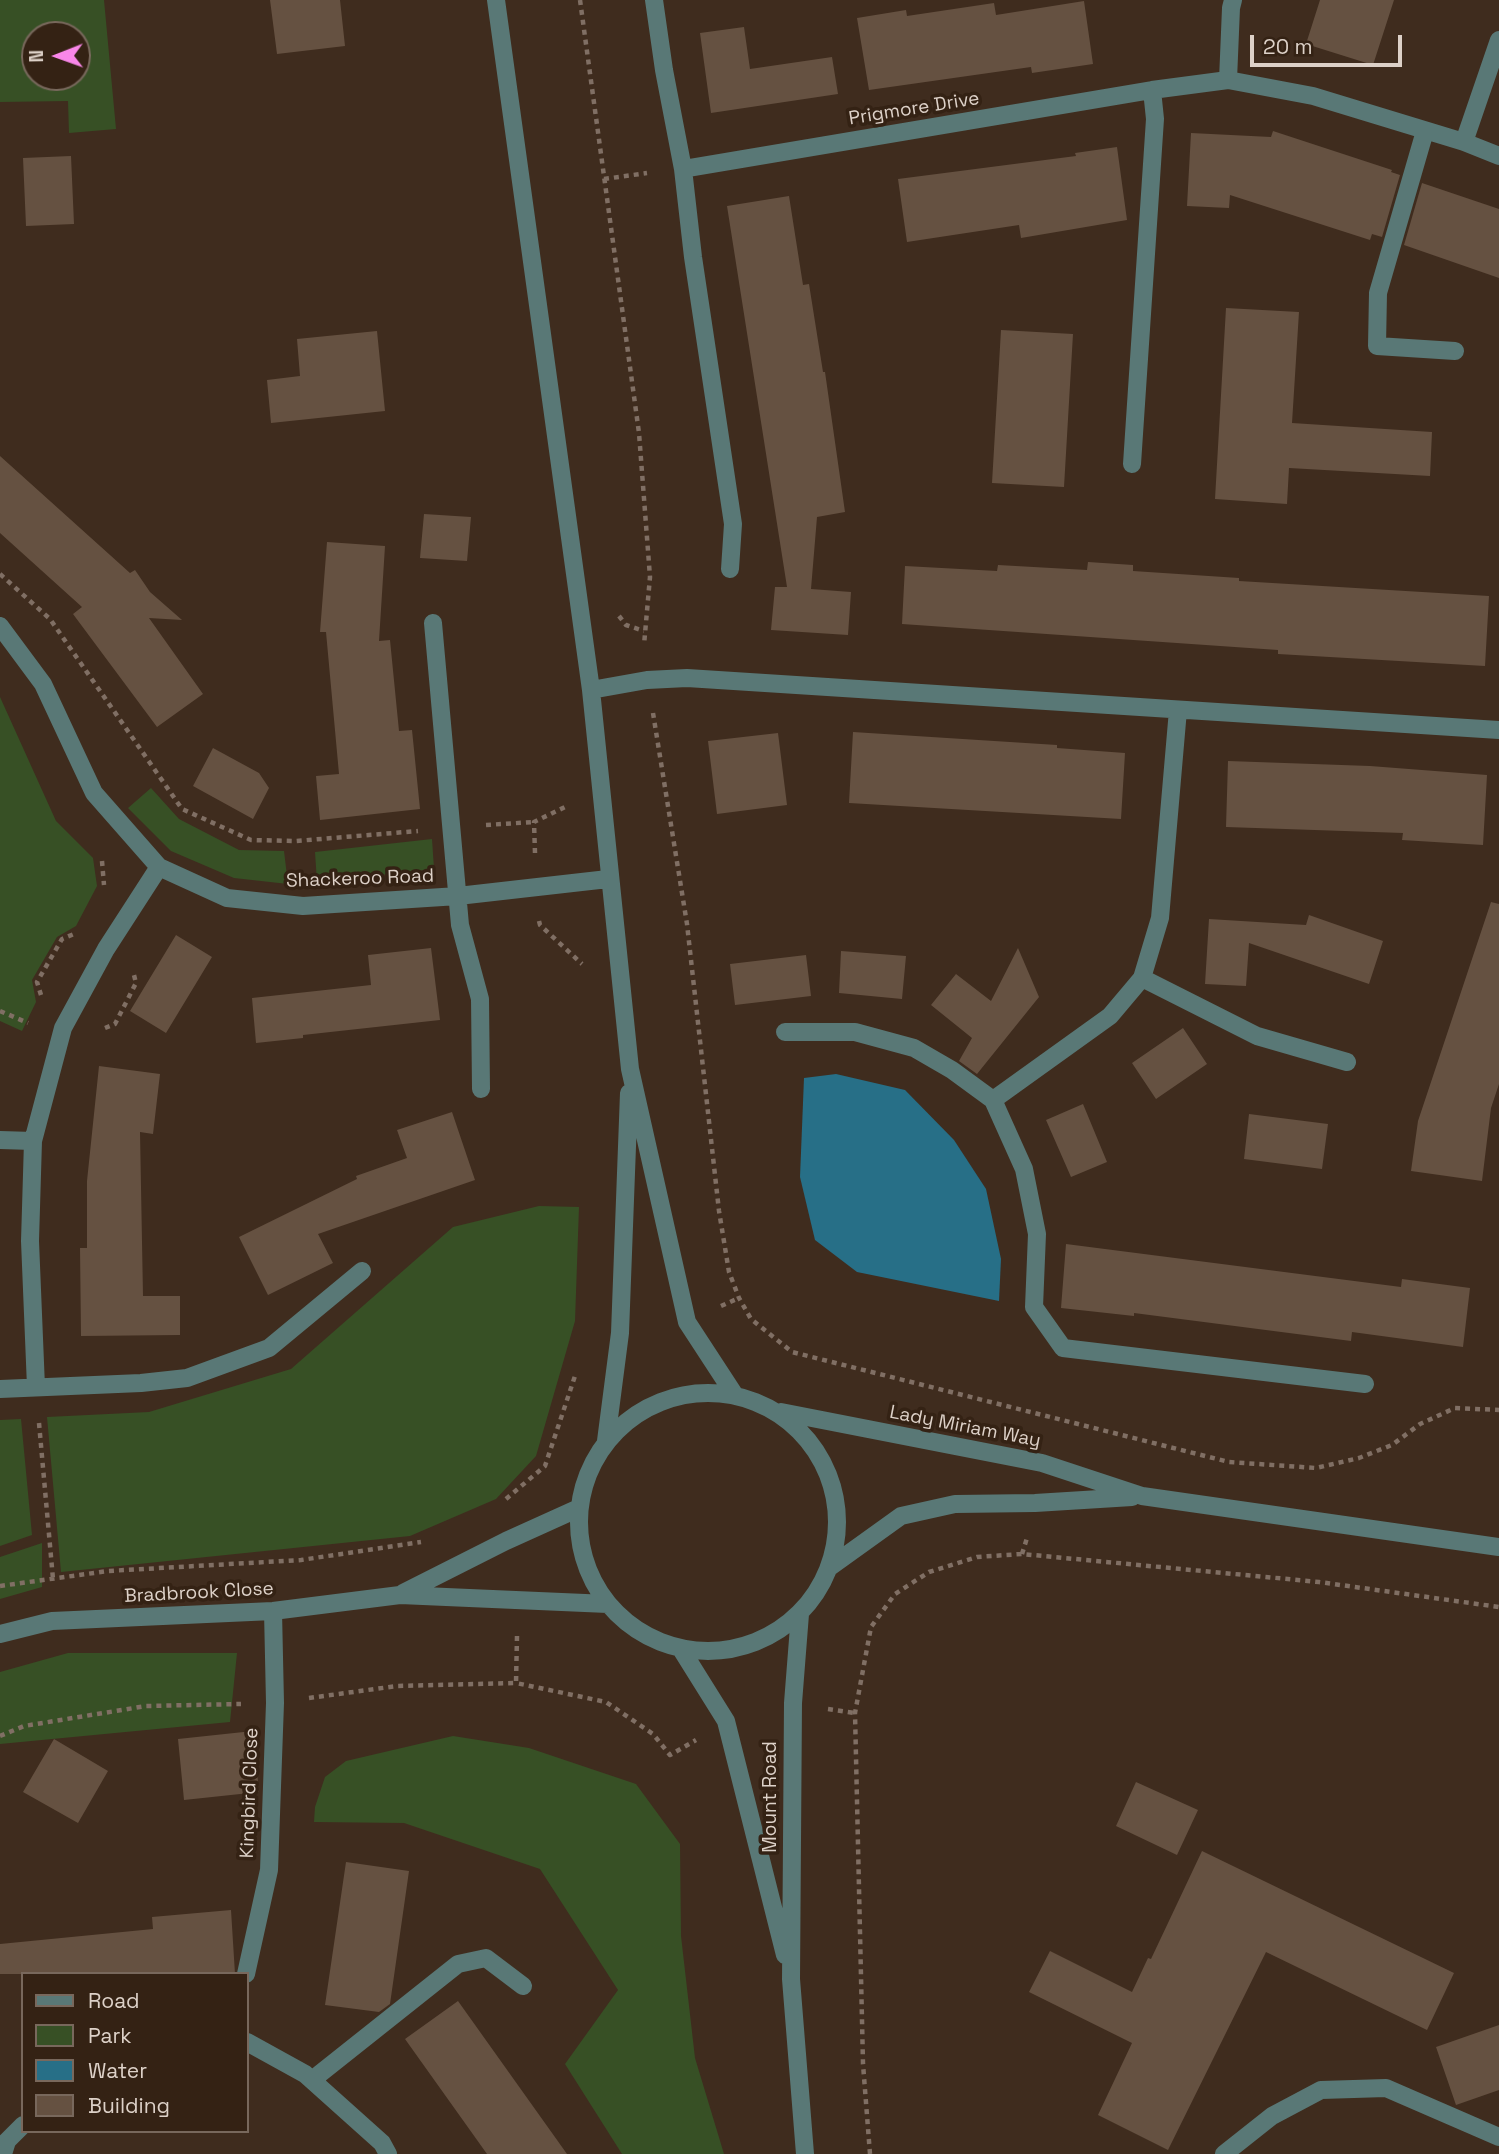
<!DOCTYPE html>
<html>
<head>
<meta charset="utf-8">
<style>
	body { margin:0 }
	#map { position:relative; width:1499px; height:2154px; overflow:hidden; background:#3f2c1e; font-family:"Space Grotesk",sans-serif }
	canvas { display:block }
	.legend { position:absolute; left:21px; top:1972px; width:228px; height:161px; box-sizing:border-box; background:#342214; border:2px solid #78685c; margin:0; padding:9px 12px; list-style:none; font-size:21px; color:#ddd1c8 }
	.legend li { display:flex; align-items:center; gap:14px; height:35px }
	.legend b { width:35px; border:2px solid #78685c }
	.north { position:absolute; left:21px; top:21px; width:70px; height:70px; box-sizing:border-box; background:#342214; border:2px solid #78685c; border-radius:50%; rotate:269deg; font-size:19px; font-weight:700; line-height:28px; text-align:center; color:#ddd1c8 }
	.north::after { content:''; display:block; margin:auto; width:24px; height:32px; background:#f987e9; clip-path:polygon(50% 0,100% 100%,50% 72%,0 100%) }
	.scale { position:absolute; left:1250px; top:35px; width:152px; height:32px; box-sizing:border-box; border:4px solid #ddd1c8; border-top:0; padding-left:9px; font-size:21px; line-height:24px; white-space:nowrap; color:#ddd1c8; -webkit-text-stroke:5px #342214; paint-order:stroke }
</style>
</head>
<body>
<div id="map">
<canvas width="1499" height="2154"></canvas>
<ul class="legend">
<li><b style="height:9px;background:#597876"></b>Road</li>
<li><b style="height:19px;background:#375025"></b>Park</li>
<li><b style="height:19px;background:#276f87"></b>Water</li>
<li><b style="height:19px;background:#655141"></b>Building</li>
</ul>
<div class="north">N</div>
<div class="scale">20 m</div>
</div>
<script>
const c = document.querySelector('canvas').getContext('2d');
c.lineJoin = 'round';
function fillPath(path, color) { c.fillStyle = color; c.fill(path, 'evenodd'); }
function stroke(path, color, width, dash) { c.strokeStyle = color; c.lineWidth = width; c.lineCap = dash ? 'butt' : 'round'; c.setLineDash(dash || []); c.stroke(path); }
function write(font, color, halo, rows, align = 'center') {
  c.font = font + ' "Space Grotesk",sans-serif'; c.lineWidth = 7; c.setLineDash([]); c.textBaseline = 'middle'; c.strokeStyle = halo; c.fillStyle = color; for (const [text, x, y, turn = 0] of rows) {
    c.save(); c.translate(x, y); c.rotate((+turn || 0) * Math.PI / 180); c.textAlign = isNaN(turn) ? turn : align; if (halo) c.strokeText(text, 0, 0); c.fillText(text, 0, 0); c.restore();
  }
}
fillPath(new Path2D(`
	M 0,0 L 104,0 L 116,129 L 69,133 L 68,101 L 0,102 ZM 35,35 L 77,35 L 77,77 L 35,77 Z
	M 0,697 L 56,821 L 93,858 L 97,886 L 76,926 L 57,937 L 32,980 L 36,1002 L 22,1031 L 0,1021 Z
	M 151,788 L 179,819 L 239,850 L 284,851 L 288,884 L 234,878 L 171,851 L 128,808 Z
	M 432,839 L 434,869 L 317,882 L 315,852 Z
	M 539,1206 L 579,1207 L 575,1321 L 536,1456 L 496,1499 L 410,1536 L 61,1572 L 47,1417 L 149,1412 L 291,1369 L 453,1227 Z
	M 21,1419 L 32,1535 L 0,1546 L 0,1420 Z
	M 42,1543 L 42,1587 L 0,1599 L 0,1557 Z
	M 68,1653 L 237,1653 L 230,1722 L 0,1744 L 0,1672 Z
	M 453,1736 L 529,1748 L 636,1784 L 680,1844 L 681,1936 L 695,2058 L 724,2154 L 622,2154 L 565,2064 L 618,1990 L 540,1869 L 404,1823 L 314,1822 L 315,1807 L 325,1777 L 346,1761 Z`), '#375025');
fillPath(new Path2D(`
	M 836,1074 L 905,1090 L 954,1140 L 986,1189 L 1001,1259 L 999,1301 L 857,1272 L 815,1240 L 800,1177 L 804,1078 Z`), '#276f87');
fillPath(new Path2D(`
	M 270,0 L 340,0 L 345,46 L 277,54 Z
	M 1320,0 L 1394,0 L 1373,65 L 1306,44 Z
	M 1084,1 L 1093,64 L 1032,73 L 1031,67 L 869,90 L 857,18 L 906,10 L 907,16 L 994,3 L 996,15 Z
	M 744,27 L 750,69 L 832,57 L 838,94 L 711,113 L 700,33 Z
	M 1273,131 L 1392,170 L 1391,172 L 1400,175 L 1382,237 L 1372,234 L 1370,240 L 1230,195 L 1229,208 L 1187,206 L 1191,133 L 1271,137 Z
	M 1117,147 L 1127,220 L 1021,238 L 1019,225 L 907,242 L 898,179 L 1076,156 L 1075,153 Z
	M 71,156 L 74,224 L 26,226 L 23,158 Z
	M 1422,183 L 1499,209 L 1499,278 L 1404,245 Z
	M 789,196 L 803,285 L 809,284 L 823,372 L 825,372 L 845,512 L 817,517 L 811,589 L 851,592 L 848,635 L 771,630 L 775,587 L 787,587 L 727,206 Z
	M 1226,308 L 1299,312 L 1292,423 L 1432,432 L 1430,476 L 1289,468 L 1287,504 L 1215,499 Z
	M 1001,330 L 1073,334 L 1064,487 L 992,483 Z
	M 377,331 L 385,411 L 271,423 L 267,380 L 300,376 L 297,339 Z
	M 0,456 L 130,573 L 135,570 L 150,592 L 182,620 L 149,618 L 203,694 L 157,727 L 73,614 L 82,607 L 0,533 Z
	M 424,514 L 471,517 L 467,561 L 420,558 Z
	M 327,542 L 385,546 L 379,641 L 390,640 L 399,731 L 412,730 L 420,809 L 320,820 L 316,776 L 339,774 L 326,632 L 320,632 Z
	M 1088,562 L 1133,565 L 1133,571 L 1239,578 L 1239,581 L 1489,596 L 1485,666 L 1278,654 L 1278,650 L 902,624 L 905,566 L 997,571 L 998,565 L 1087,570 Z
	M 853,732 L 1057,745 L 1057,748 L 1125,753 L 1121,819 L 849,803 Z
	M 778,733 L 787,805 L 717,814 L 708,741 Z
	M 213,748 L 259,773 L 269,788 L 253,819 L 193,786 Z
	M 1228,761 L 1370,766 L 1487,775 L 1483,845 L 1402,840 L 1403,833 L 1226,827 Z
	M 1491,902 L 1499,904 L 1499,1084 L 1491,1108 L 1482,1181 L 1411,1171 L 1418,1121 Z
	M 1309,915 L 1383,941 L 1369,984 L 1249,943 L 1246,986 L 1205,984 L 1209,919 L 1306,925 Z
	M 176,935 L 212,957 L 166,1033 L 130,1011 Z
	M 431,948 L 440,1020 L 303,1035 L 303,1038 L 256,1043 L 252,998 L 371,985 L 368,955 Z
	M 1018,948 L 1039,997 L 977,1074 L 959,1061 L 972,1038 L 931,1005 L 956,974 L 991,1001 Z
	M 841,951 L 906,956 L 902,999 L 839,993 Z
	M 806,955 L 811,996 L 735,1005 L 730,964 Z
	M 1183,1028 L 1207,1064 L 1156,1099 L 1132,1063 Z
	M 99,1066 L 160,1074 L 153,1134 L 140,1132 L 143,1296 L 180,1296 L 180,1335 L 81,1336 L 80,1248 L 87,1248 L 87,1181 Z
	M 1083,1104 L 1107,1162 L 1071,1177 L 1046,1120 Z
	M 452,1112 L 475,1180 L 318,1234 L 333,1263 L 268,1295 L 239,1237 L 357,1179 L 356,1176 L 407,1158 L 397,1130 Z
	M 1249,1114 L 1328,1124 L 1322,1169 L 1244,1159 Z
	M 1066,1244 L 1401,1287 L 1402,1279 L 1470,1288 L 1463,1347 L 1352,1332 L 1351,1341 L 1134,1313 L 1134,1316 L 1061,1308 Z
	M 253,1731 L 259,1792 L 184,1800 L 178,1739 Z
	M 54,1739 L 108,1771 L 78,1823 L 23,1792 Z
	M 1136,1782 L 1198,1810 L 1177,1855 L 1116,1826 Z
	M 1202,1851 L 1454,1973 L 1427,2030 L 1266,1952 L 1168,2150 L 1098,2115 L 1132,2043 L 1029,1992 L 1050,1951 L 1132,1992 L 1148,1958 L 1151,1959 Z
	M 346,1862 L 409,1871 L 390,2004 L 379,2012 L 325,2005 Z
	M 231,1910 L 235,1974 L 0,1974 L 0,1944 L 153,1929 L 152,1917 Z
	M 458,2001 L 567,2154 L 487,2154 L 405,2039 Z
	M 1499,2025 L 1499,2090 L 1456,2105 L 1436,2047 Z`), '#655141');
stroke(new Path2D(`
	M 580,0 L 639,433 L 650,577 L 644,645
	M 604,179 L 647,173
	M 0,574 L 50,619 L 182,809 L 251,840 L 296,841 L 418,831
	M 619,616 L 626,625 L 644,631
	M 653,713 L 687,924 L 719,1211 L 729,1272 L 739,1298 L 751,1319 L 792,1352 L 1229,1462 L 1316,1468 L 1359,1458 L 1392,1445 L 1420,1424 L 1455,1408 L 1499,1410
	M 486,825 L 534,822
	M 535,853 L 534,822 L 567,806
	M 102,861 L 104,885
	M 539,921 L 540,925 L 582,964
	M 41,995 L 37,982 L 62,939 L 74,934
	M 0,1011 L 28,1023
	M 105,1028 L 115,1024 L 136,983 L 134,975
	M 721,1306 L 739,1298
	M 39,1423 L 53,1579
	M 506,1499 L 545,1466 L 576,1373
	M 1022,1554 L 1027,1538
	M 0,1586 L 108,1571 L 301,1560 L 421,1542
	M 517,1636 L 516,1683 L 606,1702 L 653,1734 L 670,1755 L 696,1740
	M 309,1698 L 397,1686 L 516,1683
	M 828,1709 L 855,1713
	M 0,1736 L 24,1726 L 146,1706 L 241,1704
	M 870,2154 L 863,2064 L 855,1713 L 871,1627 L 895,1594 L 929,1572 L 977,1557 L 1022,1554 L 1319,1582 L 1499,1607`), '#806f64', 4.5, [5, 5]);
stroke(new Path2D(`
	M 496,0 L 591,690 L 630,1069 L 687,1322 L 734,1394
	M 654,0 L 664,70 L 683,169 L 693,257 L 733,524 L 730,569
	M 1228,80 L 1231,8 L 1233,0
	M 1425,131 L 1378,293 L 1377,346 L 1455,351
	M 1464,142 L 1499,40
	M 683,169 L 1152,90 L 1228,80 L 1313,96 L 1464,142 L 1499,156
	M 1132,464 L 1155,119 L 1152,90
	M 433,623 L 460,925 L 480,999 L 481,1089
	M 0,626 L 43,684 L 94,793 L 159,867 L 227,898 L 303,906 L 458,896 L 608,879
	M 591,690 L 647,680 L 687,678 L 1499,730
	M 1142,978 L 1257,1036 L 1347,1062
	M 785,1032 L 855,1032 L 914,1048 L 952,1070 L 993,1100 L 1024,1169 L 1037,1234 L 1034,1307 L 1063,1348 L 1365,1384
	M 993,1100 L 1110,1016 L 1142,978 L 1160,918 L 1178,710
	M 0,1140 L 33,1141
	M 36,1387 L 30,1241 L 33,1141 L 63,1028 L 106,949 L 159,867
	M 0,1389 L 141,1383 L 187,1378 L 269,1348 L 362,1271
	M579 1522a129 129 0 1 1 258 0a129 129 0 1 1-258 0Z
	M 781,1412 L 1042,1463 L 1142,1496 L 1499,1547
	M 606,1441 L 620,1333 L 629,1093
	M 830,1567 L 901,1516 L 955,1504 L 1035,1503 L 1132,1497
	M 403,1593 L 506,1541 L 579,1508
	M 800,1614 L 793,1703 L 791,1979 L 805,2154
	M 0,1634 L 52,1621 L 273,1611 L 400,1595 L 608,1604
	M 681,1649 L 726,1721 L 785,1955
	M 246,1974 L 269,1870 L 275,1703 L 273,1611
	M 247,2042 L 305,2074 L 382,2143 L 388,2154
	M 312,2080 L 458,1964 L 486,1958 L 523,1986
	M 3,2154 L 7,2141 L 23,2125
	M 1224,2154 L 1272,2116 L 1321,2090 L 1386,2088 L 1499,2137`), '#597876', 18);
write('19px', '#ddd1c8', '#342214', [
	["Prigmore Drive",914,109,-9],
	["Shackeroo Road",360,879,-2],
	["Lady Miriam Way",965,1427,11],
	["Bradbrook Close",199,1593,-3],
	["Kingbird Close",250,1793,-88],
	["Mount Road",771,1797,-90]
]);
</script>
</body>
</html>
